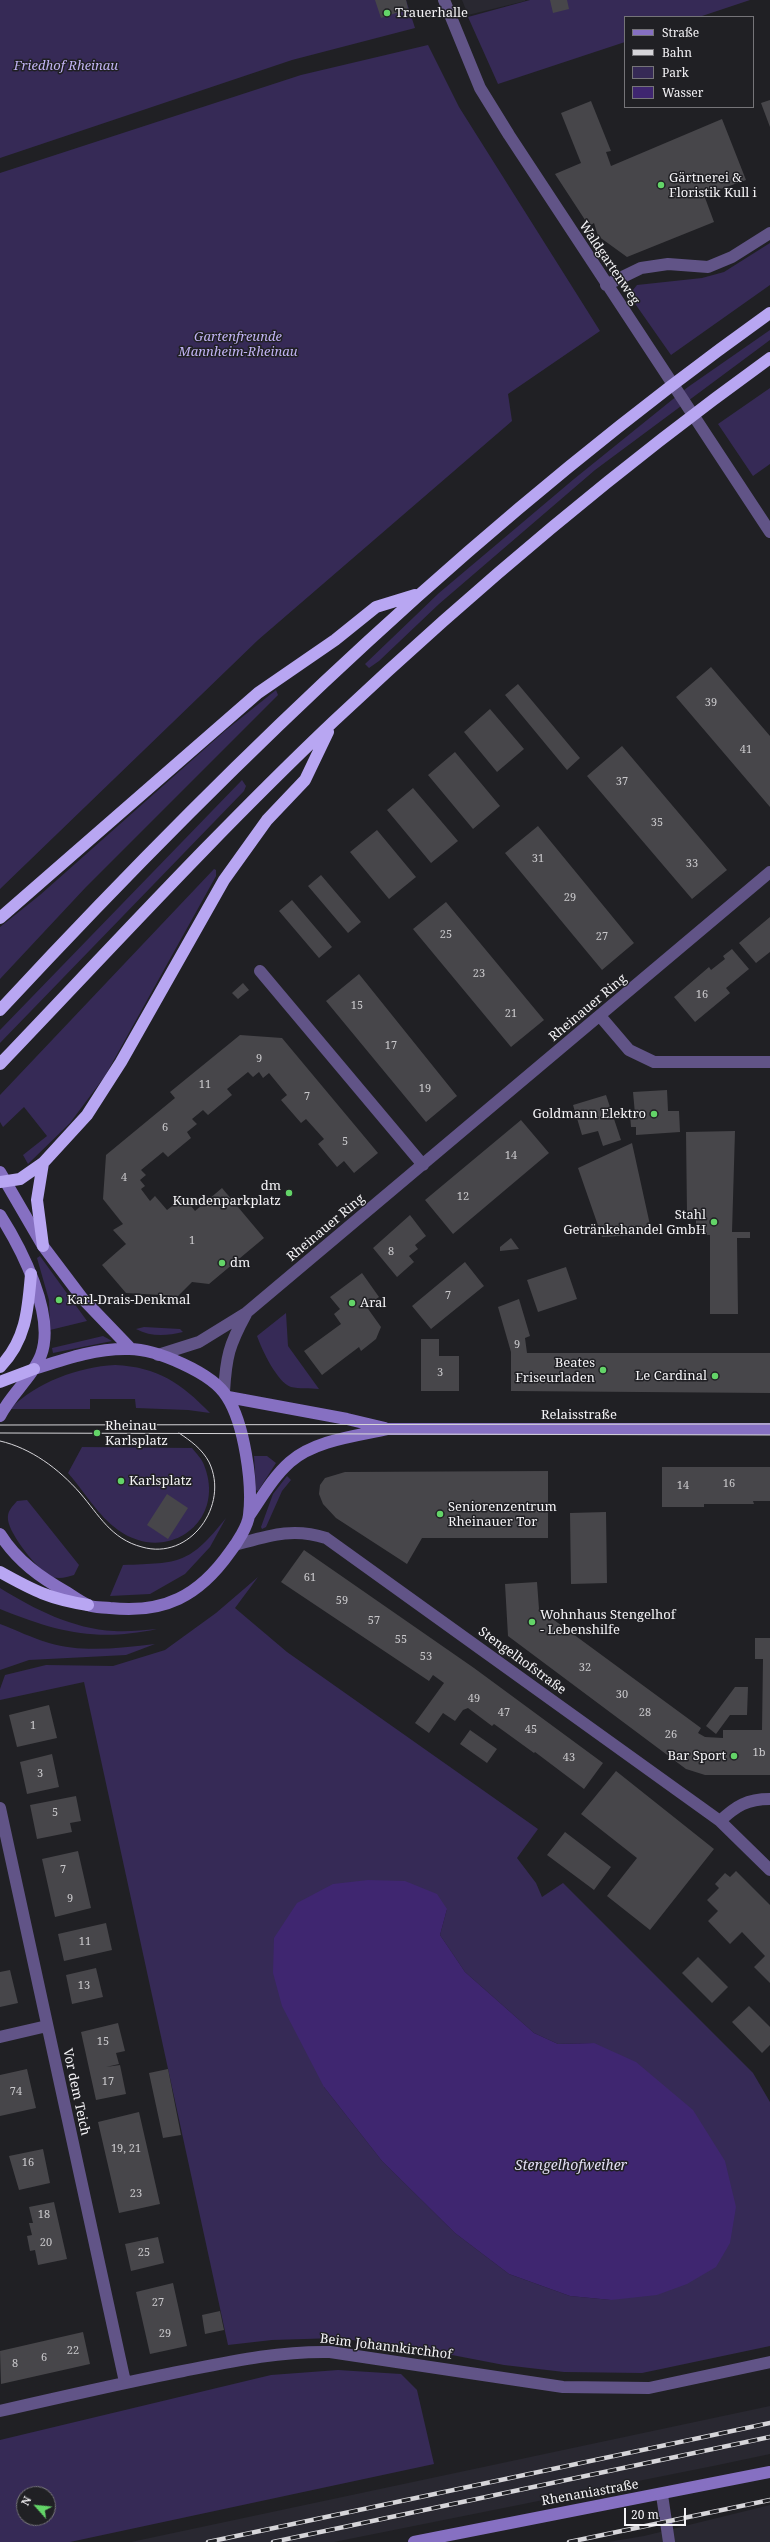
<!DOCTYPE html>
<html>
<head>
<meta charset="utf-8">
<style>
	body { margin:0 }
	#map { position:relative; width:770px; height:2542px; overflow:hidden; background:#202024; font-family:"Noto Serif",serif }
	canvas { display:block }
	.legend { position:absolute; left:624px; top:16px; width:130px; height:92px; box-sizing:border-box; background:#202024; border:1px solid #757478; margin:0; padding:5px 7px; list-style:none; font-size:12px; color:#f4f3f6 }
	.legend li { display:flex; align-items:center; gap:8px; height:20px }
	.legend b { width:20px; border:1px solid #757478 }
	.north { position:absolute; left:16px; top:2486px; width:40px; height:40px; box-sizing:border-box; background:#202024; border:1px solid #757478; border-radius:50%; rotate:297deg; font-size:11px; font-weight:700; line-height:16px; text-align:center; color:#f4f3f6 }
	.north::after { content:''; display:block; margin:auto; width:14px; height:18px; background:#63d468; clip-path:polygon(50% 0,100% 100%,50% 72%,0 100%) }
	.scale { position:absolute; left:624px; top:2508px; width:62px; height:18px; box-sizing:border-box; border:2px solid #f4f3f6; border-top:0; padding-left:5px; font-size:12px; line-height:14px; white-space:nowrap; color:#f4f3f6; -webkit-text-stroke:3px #202024; paint-order:stroke }
</style>
</head>
<body>
<div id="map">
<canvas width="770" height="2542"></canvas>
<ul class="legend">
<li><b style="height:5px;background:#8670c2"></b>Straße</li>
<li><b style="height:5px;background:#d6d5d9"></b>Bahn</li>
<li><b style="height:11px;background:#362a56"></b>Park</li>
<li><b style="height:11px;background:#3f2670"></b>Wasser</li>
</ul>
<div class="north">N</div>
<div class="scale">20 m</div>
</div>
<script>
const c = document.querySelector('canvas').getContext('2d');
c.lineJoin = 'round';
function fillPath(path, color) { c.fillStyle = color; c.fill(path, 'evenodd'); }
function stroke(path, color, width, dash) { c.strokeStyle = color; c.lineWidth = width; c.lineCap = dash ? 'butt' : 'round'; c.setLineDash(dash || []); c.stroke(path); }
function write(font, color, halo, rows, align = 'center') {
  c.font = font + ' "Noto Serif",serif'; c.lineWidth = 3; c.setLineDash([]); c.textBaseline = 'middle'; c.strokeStyle = halo; c.fillStyle = color; for (const [text, x, y, turn = 0] of rows) {
    c.save(); c.translate(x, y); c.rotate((+turn || 0) * Math.PI / 180); c.textAlign = isNaN(turn) ? turn : align; if (halo) c.strokeText(text, 0, 0); c.fillText(text, 0, 0); c.restore();
  }
}
fillPath(new Path2D(`
	M 462,0 L 525,0 L 525,1 L 468,15 Z
	M 770,2406 L 770,2454 L 718,2465 L 334,2542 L 131,2542 Z
	M 770,2505 L 770,2542 L 608,2542 L 644,2536 Z`), '#292831');
fillPath(new Path2D(`
	M 0,0 L 406,0 L 415,28 L 292,60 L 0,158 Z
	M 530,0 L 750,0 L 699,17 L 625,17 L 625,42 L 498,84 L 468,17 Z
	M 428,45 L 459,107 L 600,331 L 508,394 L 512,421 L 258,640 L 0,889 L 0,173 L 301,75 Z
	M 770,243 L 770,285 L 671,355 L 629,295 L 637,285 L 702,278 L 724,272 Z
	M 770,330 L 770,340 L 595,470 L 439,604 L 379,661 L 369,668 L 365,664 L 439,593 L 574,479 L 688,387 Z
	M 770,388 L 770,464 L 753,476 L 718,424 Z
	M 276,690 L 278,695 L 86,887 L 0,979 L 0,927 L 40,895 L 226,730 Z
	M 242,780 L 246,786 L 244,791 L 0,1043 L 0,1030 Z
	M 214,869 L 216,870 L 216,876 L 105,1076 L 70,1123 L 28,1164 L 23,1155 L 47,1136 L 24,1107 L 3,1127 L 0,1122 L 0,1095 Z
	M 40,1256 L 87,1321 L 50,1330 L 49,1300 L 37,1258 Z
	M 286,1313 L 288,1346 L 319,1389 C 310,1388 299,1389 291,1387 C 277,1382 262,1350 257,1336 Z
	M 144,1327 L 180,1329 L 183,1332 C 166,1336 151,1337 136,1329 Z
	M 103,1336 L 112,1341 L 53,1353 L 52,1348 Z
	M 115,1365 C 158,1367 181,1383 210,1413 L 188,1410 L 136,1408 L 135,1399 L 90,1399 L 90,1409 L 10,1409 C 37,1382 78,1367 115,1365 Z
	M 82,1447 L 192,1448 C 196,1453 202,1459 204,1465 C 227,1522 167,1565 118,1530 C 98,1516 84,1491 68,1473 Z
	M 254,1456 L 267,1456 L 276,1463 L 258,1491 L 256,1490 Z
	M 287,1476 L 291,1480 L 282,1491 L 266,1527 L 262,1529 L 261,1527 L 273,1494 Z
	M 27,1500 L 79,1565 L 74,1575 C 67,1577 58,1580 50,1576 C 37,1569 10,1535 8,1520 C 7,1511 12,1507 17,1501 Z
	M 226,1518 L 210,1547 L 185,1574 L 150,1594 L 110,1596 L 123,1565 C 181,1563 189,1564 226,1518 Z
	M 258,1577 L 235,1608 L 287,1652 L 538,1829 L 517,1858 L 536,1883 L 542,1897 L 563,1883 L 753,2073 L 770,2102 L 770,2346 L 642,2373 L 564,2372 L 504,2365 L 426,2350 L 337,2338 L 272,2340 L 228,2345 L 84,1682 L 0,1700 L 0,1689 L 5,1675 L 46,1665 L 113,1666 L 165,1650 L 216,1613 ZM 447,1909 L 440,1935 L 465,1972 L 534,2033 L 558,2044 L 594,2043 L 611,2300 L 570,2296 L 509,2274 L 455,2233 L 382,2161 L 324,2087 Z
	M 0,1588 C 34,1609 73,1629 114,1631 C 128,1632 143,1630 157,1629 C 96,1642 57,1632 0,1609 Z
	M 0,1624 C 16,1630 32,1638 49,1643 C 83,1653 120,1648 155,1644 L 126,1655 L 29,1660 L 0,1670 Z
	M 338,2370 L 401,2374 L 417,2390 L 434,2464 L 70,2542 L 0,2542 L 0,2440 L 271,2375 ZM 24,2494 L 48,2494 L 48,2518 L 24,2518 Z`), '#362a56');
fillPath(new Path2D(`
	M 368,1880 L 405,1881 L 437,1894 L 447,1909 L 440,1935 L 465,1972 L 534,2033 L 558,2044 L 594,2043 L 636,2062 L 693,2110 L 725,2161 L 736,2207 L 730,2243 L 716,2267 L 687,2284 L 657,2295 L 611,2300 L 570,2296 L 509,2274 L 455,2233 L 382,2161 L 324,2087 L 282,2006 L 273,1973 L 274,1938 L 297,1903 L 333,1884 Z`), '#3f2670');
fillPath(new Path2D(`
	M 375,0 L 406,0 L 408,9 L 381,18 Z
	M 550,0 L 567,0 L 569,9 L 553,13 Z
	M 770,100 L 770,127 L 761,103 Z
	M 591,101 L 611,151 L 606,152 L 611,166 L 722,119 L 746,180 L 704,195 L 714,222 L 627,257 L 598,236 L 594,223 L 589,226 L 555,174 L 581,163 L 561,113 Z
	M 711,667 L 770,736 L 770,807 L 676,697 Z
	M 518,684 L 580,758 L 567,770 L 505,695 Z
	M 490,709 L 524,749 L 497,772 L 464,732 Z
	M 622,746 L 727,870 L 692,899 L 587,776 Z
	M 455,752 L 500,806 L 473,829 L 428,775 Z
	M 413,788 L 458,841 L 431,863 L 387,810 Z
	M 538,826 L 634,943 L 602,970 L 505,853 Z
	M 377,830 L 416,877 L 389,899 L 350,852 Z
	M 321,875 L 361,922 L 348,933 L 308,886 Z
	M 292,900 L 332,947 L 319,958 L 279,911 Z
	M 446,902 L 544,1020 L 511,1047 L 413,929 Z
	M 770,917 L 770,952 L 756,963 L 739,943 Z
	M 732,949 L 749,969 L 726,988 L 730,993 L 695,1022 L 674,997 L 709,967 L 711,970 L 725,959 L 723,956 Z
	M 359,974 L 457,1096 L 426,1122 L 326,1001 Z
	M 243,983 L 249,990 L 238,999 L 232,993 Z
	M 240,1035 L 282,1038 L 378,1153 L 354,1173 L 344,1161 L 337,1167 L 318,1144 L 324,1139 L 306,1119 L 301,1123 L 281,1100 L 287,1095 L 269,1073 L 263,1078 L 259,1072 L 253,1077 L 248,1072 L 227,1089 L 232,1095 L 208,1115 L 203,1110 L 192,1119 L 197,1124 L 187,1132 L 191,1138 L 168,1157 L 163,1152 L 141,1170 L 146,1175 L 140,1180 L 145,1186 L 141,1189 L 150,1201 L 155,1196 L 167,1210 L 184,1197 L 195,1211 L 222,1188 L 264,1238 L 209,1284 L 192,1282 L 178,1296 L 126,1293 L 102,1265 L 126,1244 L 113,1230 L 123,1224 L 103,1199 L 106,1155 L 175,1098 L 170,1092 Z
	M 667,1090 L 668,1111 L 679,1111 L 680,1132 L 636,1135 L 636,1127 L 631,1127 L 630,1114 L 635,1114 L 633,1092 Z
	M 606,1095 L 621,1140 L 603,1146 L 598,1131 L 582,1135 L 573,1105 Z
	M 521,1120 L 549,1153 L 453,1234 L 425,1200 Z
	M 735,1131 L 732,1232 L 750,1232 L 750,1238 L 737,1238 L 738,1314 L 710,1314 L 710,1235 L 696,1235 L 696,1213 L 687,1213 L 686,1132 Z
	M 632,1143 L 652,1234 L 602,1237 L 578,1168 Z
	M 410,1215 L 426,1236 L 415,1245 L 418,1249 L 409,1256 L 414,1262 L 397,1277 L 373,1248 Z
	M 511,1238 L 519,1249 L 500,1251 L 500,1247 Z
	M 465,1262 L 484,1286 L 431,1329 L 412,1306 Z
	M 566,1267 L 577,1299 L 538,1312 L 527,1280 Z
	M 362,1273 L 379,1297 L 366,1306 L 381,1327 L 376,1339 L 361,1351 L 359,1347 L 322,1375 L 304,1351 L 341,1324 L 334,1314 L 340,1309 L 330,1297 Z
	M 519,1299 L 530,1336 L 525,1338 L 527,1353 L 770,1353 L 770,1393 L 511,1391 L 511,1352 L 498,1307 Z
	M 421,1339 L 439,1339 L 439,1356 L 459,1356 L 459,1391 L 421,1391 Z
	M 662,1467 L 770,1467 L 770,1501 L 753,1501 L 754,1504 L 704,1504 L 704,1507 L 662,1507 Z
	M 548,1471 L 548,1538 L 422,1538 L 407,1564 L 336,1518 L 323,1504 L 319,1494 L 320,1485 L 325,1478 L 345,1472 Z
	M 167,1494 L 188,1508 L 168,1539 L 147,1525 Z
	M 606,1512 L 607,1583 L 571,1584 L 570,1513 Z
	M 304,1550 L 474,1668 L 603,1763 L 584,1789 L 535,1752 L 534,1753 L 494,1724 L 492,1726 L 468,1708 L 463,1710 L 455,1721 L 443,1713 L 429,1733 L 415,1723 L 444,1683 L 433,1675 L 429,1681 L 281,1582 Z
	M 537,1582 L 539,1609 L 701,1728 L 698,1733 L 705,1737 L 723,1738 L 723,1730 L 762,1730 L 763,1659 L 755,1659 L 755,1638 L 770,1638 L 770,1775 L 705,1775 L 686,1769 L 508,1636 L 505,1584 Z
	M 735,1687 L 748,1687 L 747,1715 L 730,1715 L 716,1734 L 706,1726 Z
	M 49,1705 L 57,1738 L 17,1747 L 9,1715 Z
	M 470,1730 L 497,1749 L 487,1763 L 460,1744 Z
	M 52,1754 L 59,1787 L 27,1794 L 20,1762 Z
	M 616,1771 L 714,1849 L 650,1930 L 607,1896 L 637,1858 L 581,1814 Z
	M 76,1796 L 81,1821 L 70,1823 L 72,1832 L 37,1839 L 30,1805 Z
	M 565,1832 L 611,1867 L 594,1890 L 547,1855 Z
	M 78,1851 L 91,1908 L 55,1917 L 42,1859 Z
	M 736,1871 L 770,1905 L 770,1983 L 754,1967 L 765,1956 L 742,1932 L 730,1944 L 708,1921 L 718,1911 L 707,1900 L 719,1888 L 715,1884 L 725,1873 L 730,1877 Z
	M 106,1923 L 112,1950 L 64,1961 L 58,1934 Z
	M 698,1957 L 728,1987 L 712,2003 L 682,1973 Z
	M 96,1968 L 103,1997 L 72,2004 L 66,1975 Z
	M 10,1970 L 18,2003 L 0,2007 L 0,1972 Z
	M 749,2006 L 770,2027 L 770,2045 L 762,2053 L 732,2022 Z
	M 118,2023 L 125,2051 L 116,2053 L 119,2064 L 106,2067 L 120,2065 L 126,2094 L 96,2100 L 81,2032 Z
	M 27,2069 L 36,2108 L 0,2116 L 0,2075 Z
	M 168,2069 L 181,2135 L 163,2138 L 149,2073 Z
	M 139,2112 L 160,2204 L 119,2213 L 98,2122 Z
	M 43,2149 L 50,2183 L 19,2190 L 9,2156 Z
	M 54,2202 L 67,2259 L 38,2265 L 35,2250 L 30,2251 L 27,2236 L 32,2235 L 29,2223 L 33,2223 L 29,2207 Z
	M 158,2237 L 164,2263 L 131,2271 L 125,2244 Z
	M 173,2283 L 187,2346 L 150,2354 L 136,2292 Z
	M 220,2311 L 224,2330 L 205,2334 L 202,2315 Z
	M 83,2332 L 90,2364 L 1,2384 L 0,2351 Z`), '#47464a');
stroke(new Path2D(`
	M 444,0 L 480,88 L 509,135 L 770,532
	M 606,285 L 641,268 L 668,264 L 708,267 L 732,257 L 770,233
	M 260,971 L 423,1165
	M 600,1016 L 629,1050 L 654,1062 L 770,1062
	M 158,1355 L 199,1342 L 246,1313 L 770,872
	M 224,1392 C 226,1357 229,1345 246,1314
	M 235,1545 C 268,1536 292,1527 326,1538 L 720,1821 L 770,1870
	M 0,1808 L 125,2382
	M 720,1821 C 736,1806 747,1799 770,1799
	M 0,2037 L 47,2026
	M 0,2411 C 61,2397 122,2383 183,2371 C 233,2361 279,2351 330,2352 L 563,2387 L 649,2388 L 770,2362
	M 662,2495 L 669,2542`), '#615487', 12);
stroke(new Path2D(`
	M 0,1172 L 43,1246 L 83,1299 L 131,1349
	M 0,1215 C 21,1248 56,1315 41,1355 C 32,1378 11,1394 0,1416
	M 228,1397 L 347,1419 L 385,1428
	M 249,1516 C 262,1497 273,1477 290,1462 C 315,1440 357,1436 388,1429 L 770,1429
	M 0,1534 C 17,1561 41,1578 68,1593 C 74,1597 81,1602 88,1605 C 94,1608 103,1607 110,1608 C 164,1614 199,1596 230,1552 C 237,1543 248,1526 249,1515 C 253,1483 244,1423 227,1397 C 213,1373 156,1349 129,1349 C 96,1348 65,1359 34,1369
	M 414,2542 L 770,2472`), '#8670c2', 12);
stroke(new Path2D(`
	M 0,918 L 258,693 L 335,640 L 376,607 L 415,595
	M 0,1010 C 236,756 487,515 770,313
	M 0,1064 C 110,949 218,831 334,721 C 472,591 616,469 770,358
	M 43,1163 L 37,1200 L 43,1246
	M 0,1182 L 20,1179 L 43,1163 L 87,1115 L 121,1062 L 224,880 L 267,820 L 305,780 L 328,732
	M 0,1367 C 26,1340 28,1310 31,1274
	M 0,1382 L 34,1369
	M 0,1572 C 34,1591 50,1599 88,1605`), '#b8a6f2', 12);
stroke(new Path2D(`
	M 0,1425 L 770,1424
	M 0,1433 L 770,1435
	M 0,1441 C 31,1448 59,1469 80,1493 C 99,1515 111,1539 142,1547 C 190,1561 230,1505 209,1462 C 202,1449 191,1441 179,1433`), '#d6d5d9', 1);
const rail = new Path2D(`
	M 208,2542 L 770,2423
	M 273,2542 L 770,2437
	M 569,2542 L 770,2500`);
stroke(rail, '#d6d5d9', 4.5);
stroke(rail, '#202024', 3, [9]);
for (const [x, y, r, color] of [
	[387,13,4,"#63d468"],
	[661,185,4,"#63d468"],
	[654,1114,4,"#63d468"],
	[289,1193,4,"#63d468"],
	[714,1222,4,"#63d468"],
	[222,1263,4,"#63d468"],
	[59,1300,4,"#63d468"],
	[352,1303,4,"#63d468"],
	[603,1370,4,"#63d468"],
	[715,1376,4,"#63d468"],
	[97,1433,4,"#63d468"],
	[121,1481,4,"#63d468"],
	[440,1514,4,"#63d468"],
	[532,1622,4,"#63d468"],
	[734,1756,4,"#63d468"]
]) { const dot = new Path2D(); dot.arc(x, y, r, 0, 2 * Math.PI); c.fillStyle = color; c.fill(dot); stroke(dot, '#202024', 1.5); }
write('11px', '#c9c8cb', null, [
	["39",711,703],
	["41",746,750],
	["37",622,782],
	["35",657,823],
	["31",538,859],
	["33",692,864],
	["29",570,898],
	["25",446,935],
	["27",602,937],
	["23",479,974],
	["16",702,995],
	["15",357,1006],
	["21",511,1014],
	["17",391,1046],
	["9",259,1059],
	["11",205,1085],
	["19",425,1089],
	["7",307,1097],
	["6",165,1128],
	["5",345,1142],
	["14",511,1156],
	["4",124,1178],
	["12",463,1197],
	["1",192,1241],
	["8",391,1252],
	["7",448,1296],
	["9",517,1345],
	["3",440,1373],
	["16",729,1484],
	["14",683,1486],
	["61",310,1578],
	["59",342,1601],
	["57",374,1621],
	["55",401,1640],
	["53",426,1657],
	["32",585,1668],
	["30",622,1695],
	["49",474,1699],
	["47",504,1713],
	["28",645,1713],
	["1",33,1726],
	["45",531,1730],
	["26",671,1735],
	["1b",759,1753],
	["43",569,1758],
	["3",40,1774],
	["5",55,1813],
	["7",63,1870],
	["9",70,1899],
	["11",85,1942],
	["13",84,1986],
	["15",103,2042],
	["17",108,2082],
	["74",16,2092],
	["19, 21",126,2149],
	["16",28,2163],
	["23",136,2194],
	["18",44,2215],
	["20",46,2243],
	["25",144,2253],
	["27",158,2303],
	["29",165,2334],
	["22",73,2351],
	["6",44,2358],
	["8",15,2364]
]);
write('13px', '#f4f3f6', '#202024', [
	["Trauerhalle",395,13],
	["Gärtnerei &",669,178],
	["Floristik Kull i",669,193],
	["Goldmann Elektro",646,1114,"right"],
	["dm",281,1186,"right"],
	["Kundenparkplatz",281,1201,"right"],
	["Stahl",706,1215,"right"],
	["Getränkehandel GmbH",706,1230,"right"],
	["dm",230,1263],
	["Karl-Drais-Denkmal",67,1300],
	["Aral",360,1303],
	["Beates",595,1363,"right"],
	["Friseurladen",595,1378,"right"],
	["Le Cardinal",707,1376,"right"],
	["Rheinau",105,1426],
	["Karlsplatz",105,1441],
	["Karlsplatz",129,1481],
	["Seniorenzentrum",448,1507],
	["Rheinauer Tor",448,1522],
	["Wohnhaus Stengelhof",540,1615],
	["- Lebenshilfe",540,1630],
	["Bar Sport",726,1756,"right"]
], 'left');
write('italic 13px', '#c1b3f3', '#202024', [
	["Friedhof Rheinau",66,66],
	["Gartenfreunde",238,337],
	["Mannheim-Rheinau",238,352]
]);
write('13px', '#f4f3f6', '#202024', [
	["Waldgartenweg",609,263,56],
	["Rheinauer Ring",588,1008,-40],
	["Rheinauer Ring",326,1228,-40],
	["Relaisstraße",579,1415],
	["Stengelhofstraße",522,1661,36],
	["Vor dem Teich",76,2092,78],
	["Beim Johannkirchhof",386,2347,7],
	["Rhenaniastraße",590,2493,-10]
]);
write('italic 14px', '#e1ddf3', '#202024', [
	["Stengelhofweiher",571,2166]
]);
</script>
</body>
</html>
